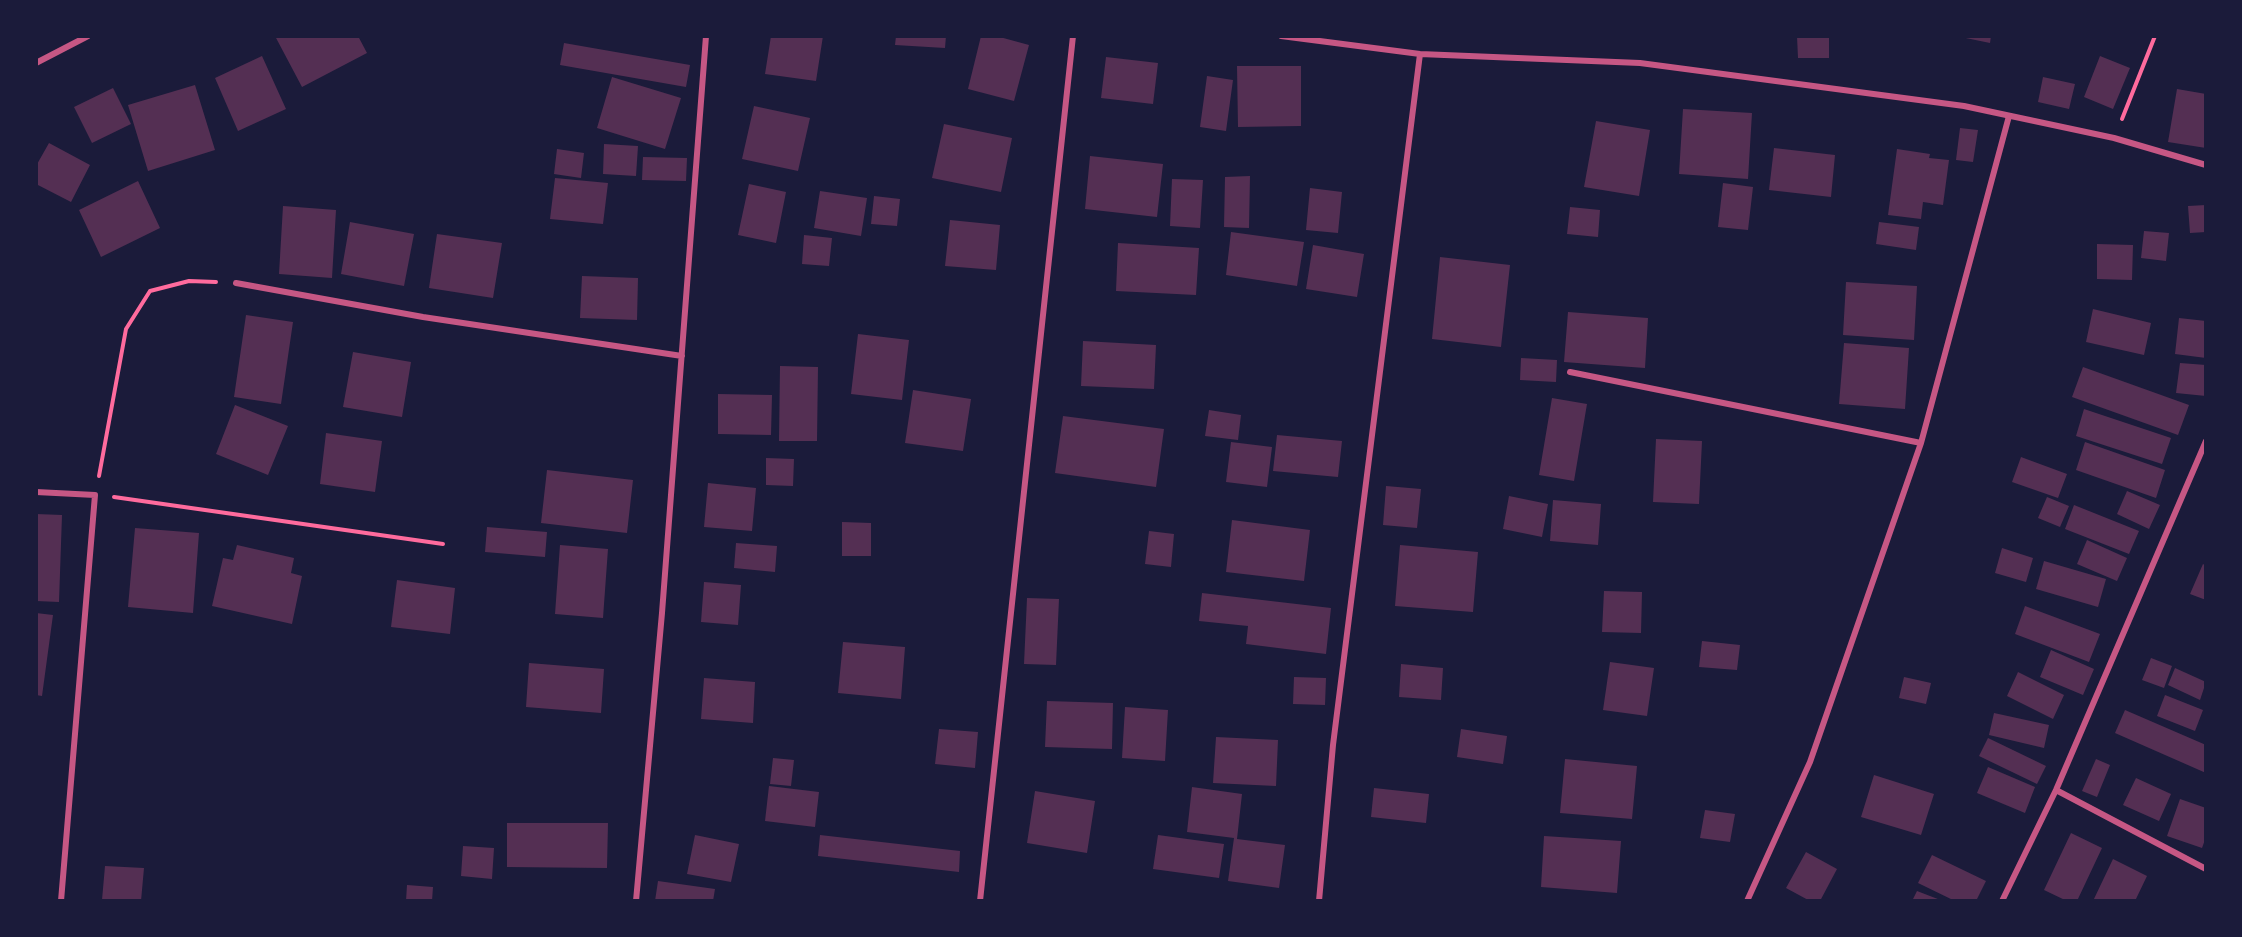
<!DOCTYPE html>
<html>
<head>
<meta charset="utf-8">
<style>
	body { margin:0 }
	#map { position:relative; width:2242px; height:937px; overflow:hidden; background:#1b1b3a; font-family:"DM Sans",sans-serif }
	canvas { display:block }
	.frame { position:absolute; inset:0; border:38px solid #1b1b3a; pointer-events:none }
</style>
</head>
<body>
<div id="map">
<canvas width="2242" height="937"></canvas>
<div class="frame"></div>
</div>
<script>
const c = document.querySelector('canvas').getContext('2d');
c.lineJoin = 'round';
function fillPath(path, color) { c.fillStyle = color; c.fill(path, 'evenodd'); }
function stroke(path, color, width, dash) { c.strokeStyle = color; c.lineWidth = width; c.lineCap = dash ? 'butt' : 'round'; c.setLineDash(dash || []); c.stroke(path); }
fillPath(new Path2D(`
	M 275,36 L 358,36 L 367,53 L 302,87 Z
	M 771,36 L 823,36 L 816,81 L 765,74 Z
	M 896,36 L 946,36 L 945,48 L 895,45 Z
	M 981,36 L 996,36 L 1029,45 L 1014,101 L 968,89 Z
	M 1797,36 L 1829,36 L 1829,58 L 1798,58 Z
	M 1956,36 L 1991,36 L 1990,43 Z
	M 564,43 L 690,65 L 686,87 L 560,65 Z
	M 262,56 L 286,109 L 238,131 L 215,78 Z
	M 2100,56 L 2130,68 L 2113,109 L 2084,97 Z
	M 1106,57 L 1158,63 L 1153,104 L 1101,98 Z
	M 1237,66 L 1301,66 L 1301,126 L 1238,127 Z
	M 1207,76 L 1233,80 L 1226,131 L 1200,127 Z
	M 612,77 L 681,98 L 665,149 L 597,128 Z
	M 2043,77 L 2075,84 L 2069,109 L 2038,102 Z
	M 195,85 L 215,150 L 148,171 L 128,105 Z
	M 113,88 L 131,124 L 92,143 L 74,107 Z
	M 2177,89 L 2206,94 L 2206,148 L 2168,142 Z
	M 754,106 L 810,118 L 798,171 L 742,159 Z
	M 1683,109 L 1752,113 L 1748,179 L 1679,174 Z
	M 1596,121 L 1650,130 L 1639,196 L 1584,187 Z
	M 944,124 L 1012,138 L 1001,192 L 932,178 Z
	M 1960,128 L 1978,130 L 1973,162 L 1956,160 Z
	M 49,143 L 90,165 L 71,202 L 36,184 L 36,166 Z
	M 604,144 L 638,146 L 636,176 L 603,174 Z
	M 1774,148 L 1835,155 L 1831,197 L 1769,190 Z
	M 557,149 L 584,153 L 581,178 L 554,174 Z
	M 1897,149 L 1930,154 L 1929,158 L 1949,160 L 1943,205 L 1923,202 L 1921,219 L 1888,215 Z
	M 1090,156 L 1163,164 L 1157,217 L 1085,209 Z
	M 643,157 L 687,158 L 686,181 L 642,180 Z
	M 1250,176 L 1249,228 L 1224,227 L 1225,177 Z
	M 555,178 L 608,183 L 603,224 L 550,219 Z
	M 1172,179 L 1203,180 L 1200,228 L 1170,226 Z
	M 138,181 L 160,228 L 101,257 L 79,210 Z
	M 1723,183 L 1753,187 L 1748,230 L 1718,227 Z
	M 749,184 L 786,192 L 776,243 L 738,235 Z
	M 1310,188 L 1342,192 L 1338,233 L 1306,230 Z
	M 820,191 L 867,198 L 861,236 L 814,228 Z
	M 874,196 L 900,199 L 897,226 L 871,224 Z
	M 2206,205 L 2206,232 L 2190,233 L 2188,206 Z
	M 283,206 L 336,210 L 332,278 L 279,274 Z
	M 1570,207 L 1600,210 L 1598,237 L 1567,234 Z
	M 950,220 L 1000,225 L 996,270 L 945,266 Z
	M 350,222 L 414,234 L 404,286 L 341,274 Z
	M 1879,222 L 1919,227 L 1916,250 L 1876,244 Z
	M 2144,231 L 2169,233 L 2166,261 L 2141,258 Z
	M 1231,232 L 1304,242 L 1297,286 L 1226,275 Z
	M 437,234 L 502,243 L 493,298 L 429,288 Z
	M 804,235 L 832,238 L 829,266 L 802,264 Z
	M 1118,243 L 1199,248 L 1196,295 L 1116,291 Z
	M 2097,244 L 2133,245 L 2132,280 L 2097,279 Z
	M 1313,245 L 1364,254 L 1357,297 L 1306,289 Z
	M 1440,257 L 1510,265 L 1501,347 L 1432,339 Z
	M 582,276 L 638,278 L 637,320 L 580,318 Z
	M 1846,282 L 1917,286 L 1914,340 L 1843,335 Z
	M 2093,309 L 2151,323 L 2144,355 L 2086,342 Z
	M 1568,312 L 1648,318 L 1645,368 L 1564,362 Z
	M 246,315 L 293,322 L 281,404 L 234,397 Z
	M 2179,318 L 2206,321 L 2206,358 L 2175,354 Z
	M 858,334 L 909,340 L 902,400 L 851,394 Z
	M 1083,341 L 1156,345 L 1154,389 L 1081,386 Z
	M 1844,343 L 1909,348 L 1905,409 L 1839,404 Z
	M 353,352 L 411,362 L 402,417 L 343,407 Z
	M 1521,358 L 1557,360 L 1556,382 L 1520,380 Z
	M 2180,363 L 2206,365 L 2206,396 L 2176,393 Z
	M 780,366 L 818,367 L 817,441 L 779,441 Z
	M 2083,367 L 2189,405 L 2178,435 L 2072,397 Z
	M 913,390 L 971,399 L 963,451 L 905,443 Z
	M 718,394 L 772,395 L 771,435 L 718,434 Z
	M 1552,398 L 1587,404 L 1574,481 L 1539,475 Z
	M 235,405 L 288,426 L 268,475 L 216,454 Z
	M 2084,409 L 2171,438 L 2162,464 L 2076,436 Z
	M 1209,410 L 1241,415 L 1238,440 L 1205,436 Z
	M 1063,416 L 1164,429 L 1156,487 L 1055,473 Z
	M 326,433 L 382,441 L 375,492 L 320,484 Z
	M 1277,435 L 1342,441 L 1338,477 L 1273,471 Z
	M 1656,439 L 1702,441 L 1699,504 L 1653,502 Z
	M 1231,442 L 1272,447 L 1267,487 L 1226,482 Z
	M 2085,442 L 2165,470 L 2156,498 L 2076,470 Z
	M 2021,457 L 2067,474 L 2058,498 L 2012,482 Z
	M 766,458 L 794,459 L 793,486 L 766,485 Z
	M 547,470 L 633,480 L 627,533 L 541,523 Z
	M 708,483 L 756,488 L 752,531 L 704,527 Z
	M 1386,486 L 1421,489 L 1417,528 L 1383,525 Z
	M 2127,491 L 2160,505 L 2149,529 L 2117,514 Z
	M 1509,496 L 1548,504 L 1542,537 L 1503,529 Z
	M 2047,497 L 2069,506 L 2060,527 L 2038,518 Z
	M 1553,500 L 1601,504 L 1598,545 L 1550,541 Z
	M 2074,505 L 2139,531 L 2129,554 L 2065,529 Z
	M 36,514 L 62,515 L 59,602 L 36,601 Z
	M 1232,520 L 1310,530 L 1304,581 L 1226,572 Z
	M 842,522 L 871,523 L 871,556 L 842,556 Z
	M 487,527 L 547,532 L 545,557 L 485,552 Z
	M 135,528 L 199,533 L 193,613 L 128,607 Z
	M 1149,531 L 1174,534 L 1171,567 L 1145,564 Z
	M 2087,540 L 2127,558 L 2117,581 L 2077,564 Z
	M 736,543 L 777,546 L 775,572 L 734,568 Z
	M 237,545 L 294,558 L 291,573 L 302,576 L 292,624 L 212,606 L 223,558 L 233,560 Z
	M 560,545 L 608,549 L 603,618 L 555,614 Z
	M 1400,545 L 1478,552 L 1473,612 L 1395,606 Z
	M 2002,548 L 2033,558 L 2026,582 L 1995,573 Z
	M 2044,561 L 2106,579 L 2098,607 L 2036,589 Z
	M 2203,564 L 2206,566 L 2206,600 L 2190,594 Z
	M 397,580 L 455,588 L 450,634 L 391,627 Z
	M 704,582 L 741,585 L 738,625 L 701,622 Z
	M 1604,591 L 1642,592 L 1641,633 L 1602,632 Z
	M 1202,593 L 1331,608 L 1326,654 L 1246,644 L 1248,626 L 1199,621 Z
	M 1027,598 L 1059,599 L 1056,665 L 1024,664 Z
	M 2025,606 L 2100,634 L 2089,662 L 2015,634 Z
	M 36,613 L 53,615 L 42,696 L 36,695 Z
	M 1702,641 L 1740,645 L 1737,670 L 1699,667 Z
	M 843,642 L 905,647 L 901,699 L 838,693 Z
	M 2051,650 L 2094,669 L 2083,695 L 2040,677 Z
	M 2151,658 L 2172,666 L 2164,688 L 2142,680 Z
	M 1610,662 L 1654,668 L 1647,716 L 1603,710 Z
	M 529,663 L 604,669 L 601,713 L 526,707 Z
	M 1401,664 L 1443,668 L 1441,700 L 1399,697 Z
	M 2175,668 L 2206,682 L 2200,700 L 2168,685 Z
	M 2018,672 L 2064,695 L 2053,719 L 2007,696 Z
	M 1294,677 L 1326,678 L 1325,705 L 1293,704 Z
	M 1904,677 L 1931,683 L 1926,704 L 1899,698 Z
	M 704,678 L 755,682 L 753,723 L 701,719 Z
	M 2165,695 L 2203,710 L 2195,731 L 2157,716 Z
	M 1047,701 L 1113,703 L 1112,749 L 1045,747 Z
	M 1125,707 L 1168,710 L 1165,761 L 1122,758 Z
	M 2125,710 L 2206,745 L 2206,773 L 2115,733 Z
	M 1994,713 L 2049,725 L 2044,748 L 1989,735 Z
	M 939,729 L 978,732 L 975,768 L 935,764 Z
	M 1461,729 L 1507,736 L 1503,764 L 1457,757 Z
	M 1216,737 L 1278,740 L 1276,786 L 1213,783 Z
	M 1988,738 L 2046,766 L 2037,784 L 1979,756 Z
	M 773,758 L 794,760 L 791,786 L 770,784 Z
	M 1565,759 L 1637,766 L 1632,819 L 1560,813 Z
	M 2096,759 L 2110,765 L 2097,797 L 2082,791 Z
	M 1988,767 L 2035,787 L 2025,813 L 1977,793 Z
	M 1874,775 L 1934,794 L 1921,835 L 1861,817 Z
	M 2136,778 L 2171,794 L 2159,821 L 2123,805 Z
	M 769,786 L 819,792 L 815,827 L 765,821 Z
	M 1192,787 L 1242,794 L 1237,839 L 1285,845 L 1279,888 L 1228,881 L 1234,838 L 1187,832 Z
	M 1374,788 L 1429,794 L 1426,823 L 1371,817 Z
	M 1035,791 L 1095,801 L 1087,853 L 1027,843 Z
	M 2180,799 L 2206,808 L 2206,837 L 2202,848 L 2167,836 Z
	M 1705,810 L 1735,814 L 1730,842 L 1700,838 Z
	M 507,823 L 608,823 L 607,868 L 507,867 Z
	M 2071,833 L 2102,848 L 2077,901 L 2067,901 L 2044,890 Z
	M 695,835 L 739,844 L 731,882 L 687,874 Z
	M 820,835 L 960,851 L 959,872 L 818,856 Z
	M 1158,835 L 1224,844 L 1219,878 L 1153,869 Z
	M 1544,836 L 1621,841 L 1617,893 L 1541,887 Z
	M 463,846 L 494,848 L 492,879 L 461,876 Z
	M 1806,852 L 1837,869 L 1820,901 L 1810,901 L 1786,888 Z
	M 1932,855 L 1986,881 L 1976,901 L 1955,901 L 1918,883 Z
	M 2113,859 L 2147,876 L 2135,901 L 2093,901 Z
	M 105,866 L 144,868 L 141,901 L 102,900 Z
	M 658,881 L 715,889 L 713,901 L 655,901 Z
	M 407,885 L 433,887 L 432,901 L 406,901 Z
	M 1917,891 L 1943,901 L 1912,901 Z`), '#542f53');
stroke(new Path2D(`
	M 2122,119 L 2155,36
	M 99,476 L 126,329 L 150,291 L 189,281 L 216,282
	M 114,497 L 443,544`), '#ff6b9d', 4);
stroke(new Path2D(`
	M 1281,36 L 1420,54 L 1640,63 L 1964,106 L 2114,138 L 2206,165
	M 36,63 L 88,36
	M 236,283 L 423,317 L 682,356
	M 1570,372 L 1921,443
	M 36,492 L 95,495 L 61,901
	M 2056,790 L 2206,869
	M 636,901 L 662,613 L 706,36
	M 980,901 L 1073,36
	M 1319,901 L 1333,745 L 1420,54
	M 1747,901 L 1810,762 L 1921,443 L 2009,116
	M 2002,901 L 2056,790 L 2206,441`), '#c65784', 6);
</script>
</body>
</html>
